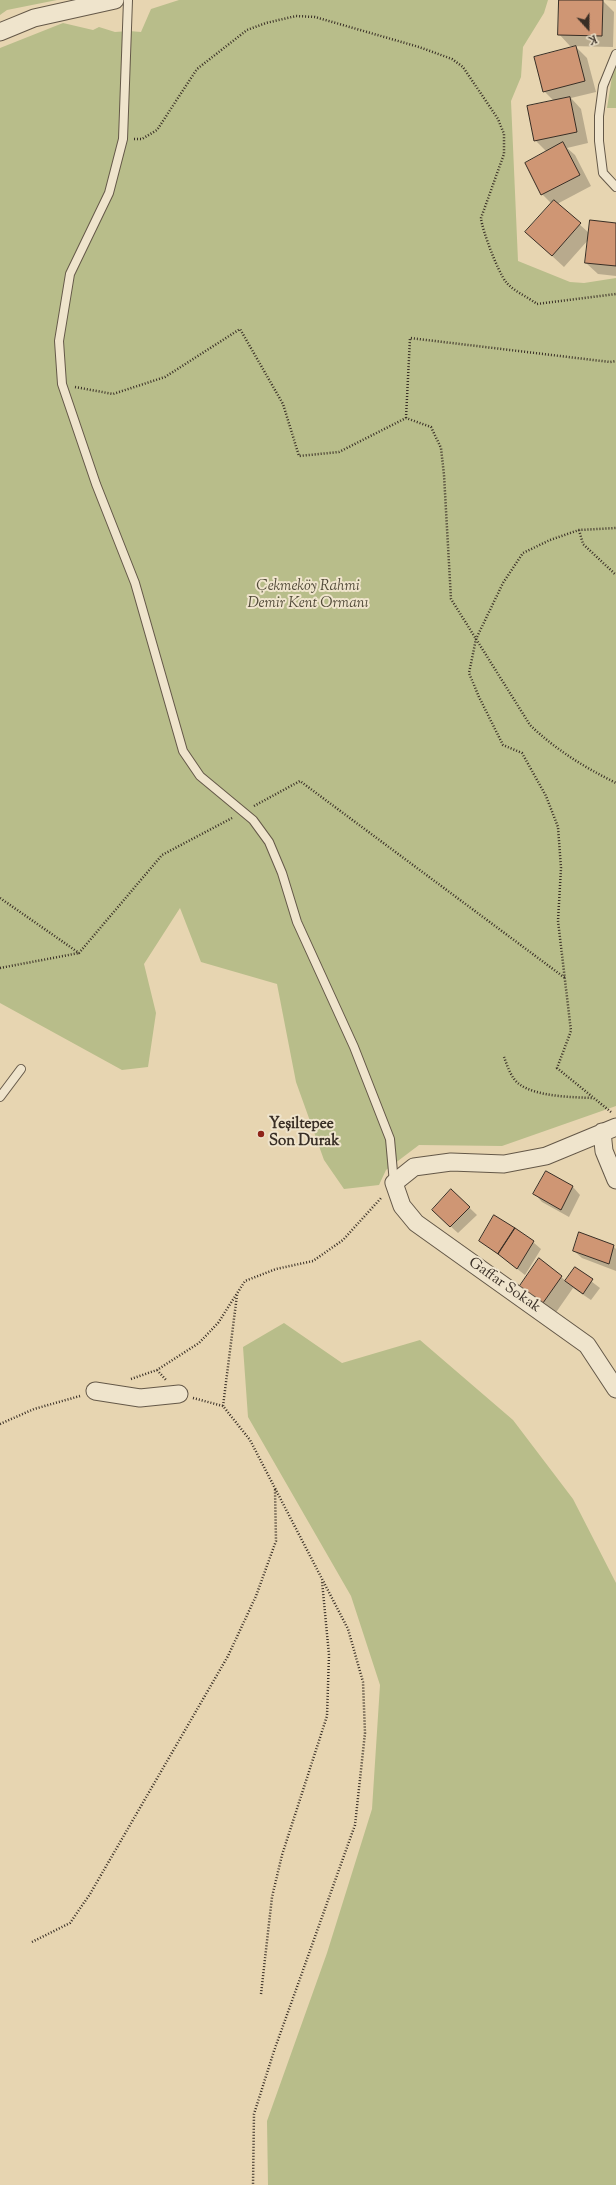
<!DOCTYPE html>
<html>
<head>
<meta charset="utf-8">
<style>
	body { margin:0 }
	#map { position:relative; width:616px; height:2185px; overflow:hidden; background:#e7d5b1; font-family:"Sorts Mill Goudy",serif }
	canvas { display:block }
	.north { position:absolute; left:568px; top:8px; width:40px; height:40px; -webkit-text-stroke:3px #efe4cc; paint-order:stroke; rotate:159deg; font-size:11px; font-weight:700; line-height:16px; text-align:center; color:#382e25 }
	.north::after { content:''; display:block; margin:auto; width:14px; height:18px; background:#382e25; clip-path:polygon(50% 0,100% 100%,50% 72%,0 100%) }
</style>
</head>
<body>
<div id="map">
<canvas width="616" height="2185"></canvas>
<div class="north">K</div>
</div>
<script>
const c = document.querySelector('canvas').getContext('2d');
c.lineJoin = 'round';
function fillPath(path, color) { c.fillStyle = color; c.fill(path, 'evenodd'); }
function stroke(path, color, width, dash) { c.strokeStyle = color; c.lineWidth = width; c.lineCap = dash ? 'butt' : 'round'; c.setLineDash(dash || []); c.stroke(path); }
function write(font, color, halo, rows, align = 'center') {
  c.font = font + ' "Sorts Mill Goudy",serif'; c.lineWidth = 4; c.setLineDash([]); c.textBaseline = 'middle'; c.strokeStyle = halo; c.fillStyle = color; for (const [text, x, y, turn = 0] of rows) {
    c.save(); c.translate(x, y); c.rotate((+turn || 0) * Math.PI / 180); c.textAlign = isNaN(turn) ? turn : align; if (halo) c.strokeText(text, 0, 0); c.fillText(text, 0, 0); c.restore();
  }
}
fillPath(new Path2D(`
	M 0,0 L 57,0 L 7,10 L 0,15 Z
	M 179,0 L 548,0 L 544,13 L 523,47 L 521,77 L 511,101 L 518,261 L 570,282 L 584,283 L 616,278 L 616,1106 L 502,1146 L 419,1145 L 386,1170 L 379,1185 L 344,1189 L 324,1160 L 296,1082 L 277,984 L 201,962 L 180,908 L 144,964 L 156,1013 L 148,1067 L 122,1070 L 0,1003 L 0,48 L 63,23 L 93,30 L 99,27 L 115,32 L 129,31 L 141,32 L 151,9 Z
	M 616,65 L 616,108 L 607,108 L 613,70 Z
	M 284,1323 L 342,1363 L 420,1340 L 513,1420 L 573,1499 L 616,1583 L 616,2185 L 268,2185 L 267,2121 L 327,1953 L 372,1809 L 380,1685 L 351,1596 L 248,1417 L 243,1347 Z`), '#b8bd8a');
fillPath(new Path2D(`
	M 560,0 L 602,0 L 614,12 L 613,47 L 570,46 L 559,34 Z
	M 604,0 L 616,0 L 616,1 Z
	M 576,47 L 587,58 L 596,92 L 571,98 L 581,109 L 588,143 L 567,148 L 575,155 L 591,186 L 557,204 L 589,233 L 616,224 L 616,276 L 598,274 L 586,263 L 589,239 L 564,267 L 526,232 L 552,204 L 542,194 L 547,152 L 535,140 L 554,101 L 544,91 Z
	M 546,1173 L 573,1187 L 580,1195 L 569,1217 L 542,1202 L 535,1194 Z
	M 451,1190 L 477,1215 L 458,1233 L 440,1217 Z
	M 480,1240 L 533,1242 L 541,1249 L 525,1275 Z
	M 613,1246 L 616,1249 L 616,1271 L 582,1258 L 574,1251 Z
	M 540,1260 L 566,1281 L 575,1269 L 600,1288 L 591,1300 L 573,1288 L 550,1321 L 527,1305 Z`), '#0003');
const building = new Path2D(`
	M 559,0 L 603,0 L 602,36 L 558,35 Z
	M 576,46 L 585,81 L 543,92 L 534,57 Z
	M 570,97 L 577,132 L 534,141 L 527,106 Z
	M 563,142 L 580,175 L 541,195 L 525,163 Z
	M 554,200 L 581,223 L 552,256 L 525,232 Z
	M 590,220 L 616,223 L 616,266 L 585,263 Z
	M 546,1171 L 573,1186 L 561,1210 L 533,1194 Z
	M 451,1189 L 470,1207 L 450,1227 L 432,1210 Z
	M 494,1215 L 515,1228 L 498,1254 L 479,1241 Z
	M 515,1228 L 534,1241 L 517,1269 L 498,1254 Z
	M 579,1232 L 614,1245 L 609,1264 L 573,1251 Z
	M 539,1258 L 562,1276 L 538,1310 L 515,1293 Z
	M 575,1267 L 593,1279 L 583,1294 L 565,1281 Z`);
fillPath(building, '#cf9674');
stroke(building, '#382e25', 1);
const lane = new Path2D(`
	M 128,0 L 123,139 L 109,193 L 70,274 L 59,341 L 62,384 L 96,484 L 135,583 L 183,751 L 200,776 L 253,820 L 269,842 L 282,873 L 297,922 L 354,1047 L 390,1139 L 394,1183
	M 616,54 L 603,86 L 599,116 L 599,141 L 603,173 L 616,187
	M 0,1097 L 21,1069`);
const street = new Path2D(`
	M 0,32 L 34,18 L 115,0
	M 616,1127 L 546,1156 L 504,1164 L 451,1162 L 414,1167 L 394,1183 L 402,1206 L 416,1223 L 587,1345 L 616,1389
	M 602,1132 L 604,1151 L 616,1180
	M 95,1391 L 140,1398 L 179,1394`);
stroke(lane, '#645848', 10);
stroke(street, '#645848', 19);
stroke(new Path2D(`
	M 134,139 L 142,139 L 157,130 L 197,69 L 247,30 L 266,23 L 296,16 L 315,17 L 419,47 L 452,59 L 463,67 L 498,119 L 504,134 L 504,154 L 481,218 C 482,230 498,272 506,282 C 513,291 528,297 537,304 L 616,294
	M 75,387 L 113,394 L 165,377 L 240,329 L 283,404 L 299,456 L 339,452 L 406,418 L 431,427 L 441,448 L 444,475 L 451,599 L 530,725 C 556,750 584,767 616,783
	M 406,418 L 410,338 L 610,362 L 616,361
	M 579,530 L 583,544 L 616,575
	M 254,806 L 300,781 L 565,978
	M 0,898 L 79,953 L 162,855 L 232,818
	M 0,968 L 79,953
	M 504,1057 C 507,1065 511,1078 519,1084 C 537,1097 572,1097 593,1098
	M 611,1112 L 557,1068 L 571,1031 L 558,921 L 561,868 L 558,827 L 546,796 L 522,753 L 503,745 L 479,697 L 469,673 L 476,639 L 503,583 L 523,553 L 550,540 L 579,530 L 616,528
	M 157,1370 L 166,1380
	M 131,1379 L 157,1370 L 199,1343 L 218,1323 L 245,1281 L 276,1269 L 313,1261 L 343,1240 L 382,1197
	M 193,1398 L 223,1406 L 250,1440 L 348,1629 L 363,1682 L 365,1733 L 355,1825 L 274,2051 L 254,2114 L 253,2185
	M 223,1406 L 237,1295
	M 0,1424 L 34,1409 L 80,1396
	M 32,1942 L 70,1923 L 90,1894 L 228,1656 L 256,1596 L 276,1541 L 275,1489
	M 261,1994 L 272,1897 L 282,1855 L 327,1716 L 329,1655 L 322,1581`), '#382e25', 2.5, [1, 2]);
stroke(lane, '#efe4cc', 8);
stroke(street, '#efe4cc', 17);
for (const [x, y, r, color] of [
	[261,1134,4,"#8f2418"]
]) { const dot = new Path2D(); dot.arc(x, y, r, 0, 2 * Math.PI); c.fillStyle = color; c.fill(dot); stroke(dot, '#efe4cc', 1.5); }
write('italic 15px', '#524b39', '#efe4cc', [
	["Çekmeköy Rahmi",308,587],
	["Demir Kent Ormanı",308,604]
]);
write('bold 15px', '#382e25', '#efe4cc', [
	["Yeşiltepee",269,1125],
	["Son Durak",269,1142]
], 'left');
write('15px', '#382e25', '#efe4cc', [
	["Gaffar Sokak",504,1286,35]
]);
</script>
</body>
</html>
